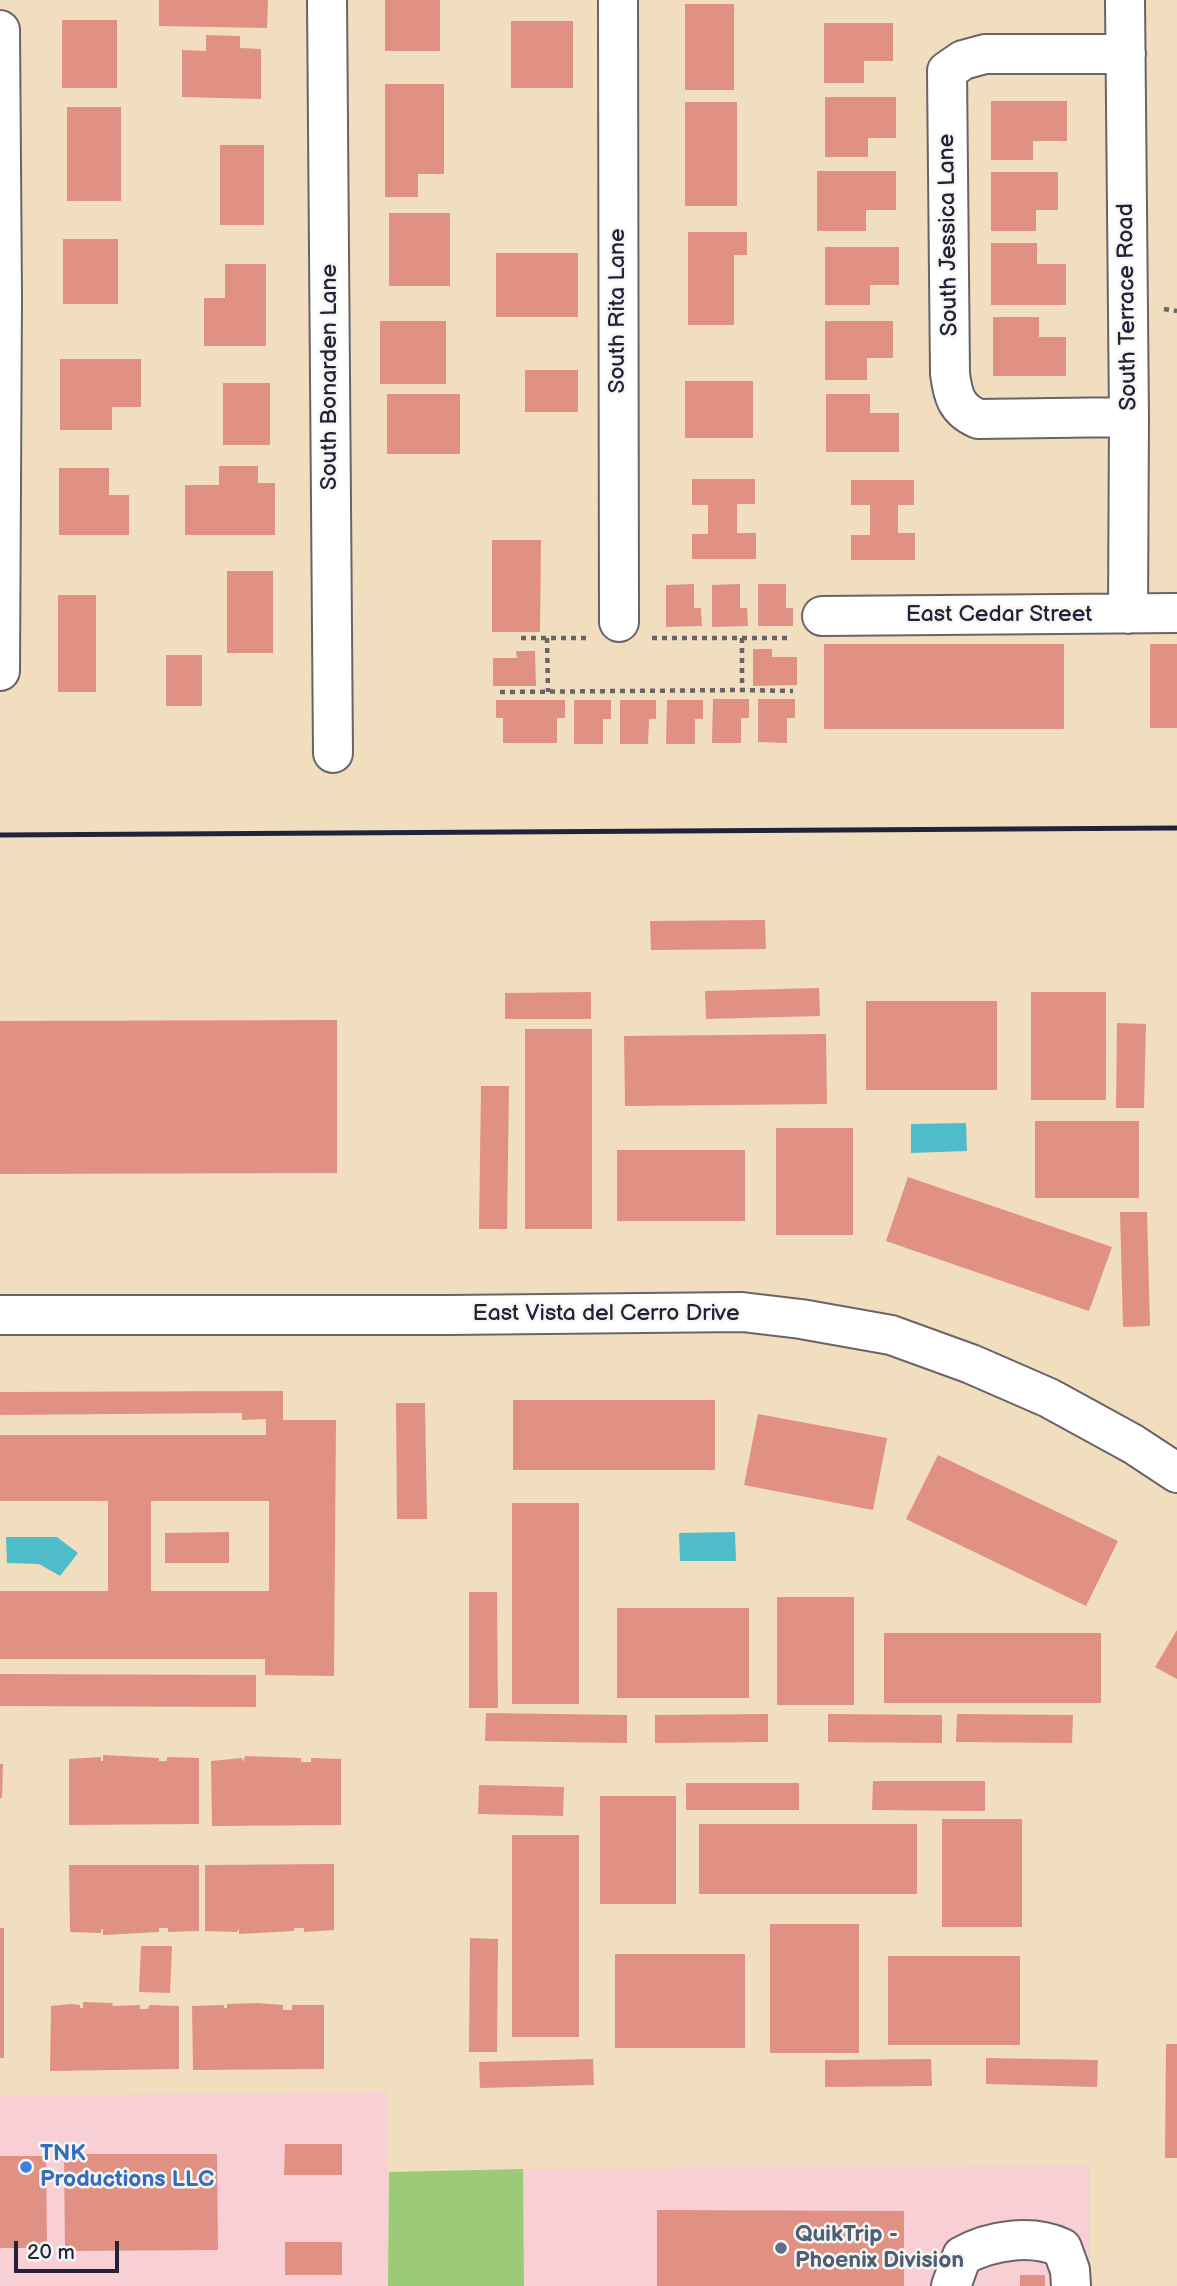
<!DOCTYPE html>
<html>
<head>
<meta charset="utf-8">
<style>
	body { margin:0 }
	#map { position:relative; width:1177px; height:2286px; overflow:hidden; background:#f1debf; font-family:"Balsamiq Sans",sans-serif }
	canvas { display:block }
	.scale { position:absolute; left:14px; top:2241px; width:105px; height:32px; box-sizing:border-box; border:4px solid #22223b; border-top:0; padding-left:9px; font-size:21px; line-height:24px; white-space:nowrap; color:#22223b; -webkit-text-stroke:5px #f6f6f2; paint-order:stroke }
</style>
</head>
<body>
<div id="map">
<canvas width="1177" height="2286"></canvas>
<div class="scale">20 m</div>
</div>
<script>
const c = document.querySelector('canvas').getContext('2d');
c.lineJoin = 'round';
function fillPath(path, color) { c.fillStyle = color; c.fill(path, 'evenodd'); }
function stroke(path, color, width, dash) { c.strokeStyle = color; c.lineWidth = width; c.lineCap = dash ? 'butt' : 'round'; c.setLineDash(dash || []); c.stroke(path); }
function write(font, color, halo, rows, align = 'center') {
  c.font = font + ' "Balsamiq Sans",sans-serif'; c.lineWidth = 5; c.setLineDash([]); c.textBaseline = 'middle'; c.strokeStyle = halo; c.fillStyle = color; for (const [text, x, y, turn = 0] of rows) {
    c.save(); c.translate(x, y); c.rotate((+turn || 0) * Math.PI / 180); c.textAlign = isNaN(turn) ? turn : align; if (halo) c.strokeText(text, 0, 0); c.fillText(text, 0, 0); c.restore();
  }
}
fillPath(new Path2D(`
	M 388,2092 L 388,2286 L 0,2286 L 0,2096 Z
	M 1090,2166 L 1090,2286 L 524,2286 L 523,2169 Z`), '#f7cfd5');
fillPath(new Path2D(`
	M 523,2169 L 524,2286 L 388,2286 L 389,2172 Z`), '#9cca78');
fillPath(new Path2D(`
	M 966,1123 L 967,1151 L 911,1153 L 911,1124 Z
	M 735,1532 L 736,1561 L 680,1561 L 679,1533 Z
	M 6,1537 L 57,1537 L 78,1553 L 60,1576 L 39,1564 L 7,1563 Z`), '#4fbcc9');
fillPath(new Path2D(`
	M 159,0 L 268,0 L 267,28 L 159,26 Z
	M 385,0 L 440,0 L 440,51 L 385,51 Z
	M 685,4 L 734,4 L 734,90 L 685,90 Z
	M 62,20 L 117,20 L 117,88 L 62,88 Z
	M 511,21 L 573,21 L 573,88 L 511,88 Z
	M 824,23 L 893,23 L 893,61 L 864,61 L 864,83 L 824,83 Z
	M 206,35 L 240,36 L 240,48 L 261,49 L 261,99 L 182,97 L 182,50 L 206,51 Z
	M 385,84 L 444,84 L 444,174 L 418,174 L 418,197 L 385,197 Z
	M 825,97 L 896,97 L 896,138 L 868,138 L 868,157 L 825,157 Z
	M 991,101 L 1067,101 L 1067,141 L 1033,141 L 1033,160 L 991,160 Z
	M 685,102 L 737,102 L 737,206 L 685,206 Z
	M 67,107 L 121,107 L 121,201 L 67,201 Z
	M 220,145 L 264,145 L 264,225 L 220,225 Z
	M 817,171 L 896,171 L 896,210 L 866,210 L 866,231 L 817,231 Z
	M 991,172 L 1058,172 L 1058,210 L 1036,210 L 1036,231 L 991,231 Z
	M 389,213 L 450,213 L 450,286 L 389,286 Z
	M 688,232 L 747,232 L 747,255 L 734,255 L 734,325 L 688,325 Z
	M 63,239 L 118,239 L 118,304 L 63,304 Z
	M 991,243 L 1037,243 L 1037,264 L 1066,264 L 1066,305 L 991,305 Z
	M 825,247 L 899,247 L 899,285 L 870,285 L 870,305 L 825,305 Z
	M 496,253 L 578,253 L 578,317 L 496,317 Z
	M 225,264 L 266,264 L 266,346 L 204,346 L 204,298 L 225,298 Z
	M 993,317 L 1039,317 L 1039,337 L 1066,337 L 1066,376 L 993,376 Z
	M 380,321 L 446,321 L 446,384 L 380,384 Z
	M 825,321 L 893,321 L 893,358 L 867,358 L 867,380 L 825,380 Z
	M 60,359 L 141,359 L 141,407 L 112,407 L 112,430 L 60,430 Z
	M 525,370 L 578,370 L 578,412 L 525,412 Z
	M 685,381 L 753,381 L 753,438 L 685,438 Z
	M 223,383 L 270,383 L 270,445 L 223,445 Z
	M 387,394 L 460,394 L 460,454 L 387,454 Z
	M 826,394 L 870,394 L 870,413 L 899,413 L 899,452 L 826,452 Z
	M 219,466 L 258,466 L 258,483 L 275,483 L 275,535 L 185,535 L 185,485 L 219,485 Z
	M 59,468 L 109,468 L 109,495 L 129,495 L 129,535 L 59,535 Z
	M 692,479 L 755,479 L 755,504 L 737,504 L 737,533 L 756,533 L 756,559 L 692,559 L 692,534 L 708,534 L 708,505 L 692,505 Z
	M 851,480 L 914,480 L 914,505 L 898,505 L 898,533 L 915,533 L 915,560 L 851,560 L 851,535 L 870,535 L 870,505 L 851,505 Z
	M 492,540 L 541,540 L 540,632 L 492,632 Z
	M 227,571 L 273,571 L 273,653 L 227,653 Z
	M 694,584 L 694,608 L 701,608 L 702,626 L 666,627 L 666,585 Z
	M 740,584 L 740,608 L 747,608 L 748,626 L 712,627 L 712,585 Z
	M 758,584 L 786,584 L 786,608 L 793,608 L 793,626 L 758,626 Z
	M 58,595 L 96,595 L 96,692 L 58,692 Z
	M 824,644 L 1064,644 L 1064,729 L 824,729 Z
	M 1150,644 L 1177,644 L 1177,728 L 1150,728 Z
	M 753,649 L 772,649 L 772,657 L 797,657 L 797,685 L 753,686 Z
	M 516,651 L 535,651 L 536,686 L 493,686 L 493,658 L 517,658 Z
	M 166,655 L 202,655 L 202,706 L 166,706 Z
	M 713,699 L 749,699 L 749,718 L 741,718 L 741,743 L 712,743 Z
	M 758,699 L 795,699 L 795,718 L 787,718 L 787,743 L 758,742 Z
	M 496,700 L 565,700 L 565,718 L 557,718 L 557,743 L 503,743 L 503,718 L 496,718 Z
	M 574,700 L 611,700 L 611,719 L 603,719 L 603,744 L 574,744 Z
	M 620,700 L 656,700 L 656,719 L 649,719 L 648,744 L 620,744 Z
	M 667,700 L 703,700 L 703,719 L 695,719 L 695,744 L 666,744 Z
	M 765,920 L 766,949 L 651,950 L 650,921 Z
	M 819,988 L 820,1016 L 706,1019 L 705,991 Z
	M 591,992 L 591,1019 L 505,1019 L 505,993 Z
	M 1031,992 L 1106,992 L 1106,1100 L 1031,1100 Z
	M 866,1001 L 997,1001 L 997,1090 L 866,1090 Z
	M 337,1020 L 337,1173 L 0,1174 L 0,1021 Z
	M 1117,1023 L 1146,1024 L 1144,1108 L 1116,1108 Z
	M 525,1029 L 592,1029 L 592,1229 L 525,1229 Z
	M 826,1034 L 827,1104 L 625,1106 L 624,1036 Z
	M 481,1086 L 509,1086 L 507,1229 L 479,1229 Z
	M 1035,1121 L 1139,1121 L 1139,1198 L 1035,1198 Z
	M 776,1128 L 853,1128 L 853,1235 L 776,1235 Z
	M 617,1150 L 745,1150 L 745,1221 L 617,1221 Z
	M 908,1177 L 1112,1247 L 1089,1311 L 886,1241 Z
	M 1120,1212 L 1147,1212 L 1150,1326 L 1123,1327 Z
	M 283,1391 L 283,1420 L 336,1420 L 334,1676 L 265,1675 L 265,1659 L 0,1659 L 0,1591 L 108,1591 L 108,1501 L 0,1501 L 0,1435 L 266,1435 L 266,1419 L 242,1420 L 242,1413 L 0,1415 L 0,1392 ZM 151,1501 L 269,1501 L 269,1591 L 151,1591 Z
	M 513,1400 L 715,1400 L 715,1470 L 513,1470 Z
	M 396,1403 L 425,1403 L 427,1519 L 397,1519 Z
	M 758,1414 L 887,1438 L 873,1510 L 744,1485 Z
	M 938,1455 L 1118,1541 L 1086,1606 L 906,1519 Z
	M 512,1503 L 579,1503 L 579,1704 L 512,1704 Z
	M 229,1532 L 229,1563 L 165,1563 L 165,1533 Z
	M 469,1592 L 497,1592 L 498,1708 L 469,1708 Z
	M 777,1597 L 854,1597 L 854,1705 L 777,1705 Z
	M 617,1608 L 749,1608 L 749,1698 L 617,1698 Z
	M 1177,1630 L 1177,1679 L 1155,1667 Z
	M 884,1633 L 1101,1633 L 1101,1703 L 884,1703 Z
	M 0,1674 L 256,1675 L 256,1707 L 0,1706 Z
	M 486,1713 L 627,1715 L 627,1743 L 485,1741 Z
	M 768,1714 L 768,1742 L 655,1743 L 655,1715 Z
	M 828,1714 L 942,1715 L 942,1743 L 828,1742 Z
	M 957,1714 L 1073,1715 L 1072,1743 L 956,1742 Z
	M 103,1755 L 159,1758 L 159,1761 L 167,1761 L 167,1757 L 199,1758 L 199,1824 L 69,1825 L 69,1759 L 101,1757 L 101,1761 L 103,1761 Z
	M 245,1756 L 301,1758 L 301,1762 L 311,1762 L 311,1758 L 341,1759 L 341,1825 L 212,1826 L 211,1761 L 242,1758 L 243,1762 Z
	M 0,1764 L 3,1764 L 2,1798 L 0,1798 Z
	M 873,1781 L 985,1781 L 985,1811 L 872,1810 Z
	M 686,1783 L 799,1783 L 799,1810 L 686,1810 Z
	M 479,1785 L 564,1787 L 563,1816 L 478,1814 Z
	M 600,1796 L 676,1796 L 676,1904 L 600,1904 Z
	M 942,1819 L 1022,1819 L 1022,1927 L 942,1927 Z
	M 699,1824 L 917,1824 L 917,1894 L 699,1894 Z
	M 512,1835 L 579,1835 L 579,2037 L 512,2037 Z
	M 334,1864 L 334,1930 L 304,1932 L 304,1928 L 294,1928 L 294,1931 L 239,1934 L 239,1929 L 237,1932 L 205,1931 L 205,1865 Z
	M 69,1865 L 199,1865 L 199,1931 L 168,1932 L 168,1928 L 159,1928 L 159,1932 L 103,1935 L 103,1929 L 101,1929 L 101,1933 L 70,1932 Z
	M 770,1924 L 859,1924 L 859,2053 L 770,2053 Z
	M 0,1928 L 4,1928 L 4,2058 L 0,2058 Z
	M 470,1938 L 498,1939 L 497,2052 L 469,2052 Z
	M 141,1946 L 172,1946 L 170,1993 L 139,1992 Z
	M 615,1954 L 745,1954 L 745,2048 L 615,2048 Z
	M 888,1956 L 1020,1956 L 1020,2045 L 888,2045 Z
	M 83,2002 L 112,2003 L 113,2006 L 140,2005 L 140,2009 L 147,2009 L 150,2005 L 179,2006 L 179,2069 L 50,2071 L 51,2006 L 71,2004 L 80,2005 L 80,2008 L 83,2008 Z
	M 257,2003 L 283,2005 L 283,2010 L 292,2010 L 292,2005 L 324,2005 L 324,2069 L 193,2070 L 192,2006 L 224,2005 L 224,2008 L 227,2008 L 227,2004 Z
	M 1166,2044 L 1177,2044 L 1177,2158 L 1165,2158 Z
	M 986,2058 L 1098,2060 L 1097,2087 L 986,2084 Z
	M 593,2059 L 594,2085 L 480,2088 L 479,2062 Z
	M 931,2059 L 932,2086 L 825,2087 L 825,2060 Z
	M 285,2144 L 342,2144 L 342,2175 L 284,2175 Z
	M 64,2154 L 217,2154 L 218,2250 L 65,2251 Z
	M 0,2156 L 46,2156 L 47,2248 L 0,2248 Z
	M 657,2210 L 904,2211 L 904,2286 L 657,2286 Z
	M 285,2242 L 342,2242 L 342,2275 L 285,2275 Z
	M 1020,2275 L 1045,2275 L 1045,2286 L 1020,2286 Z`), '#e19084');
const minor = new Path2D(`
	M 327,0 L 333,753
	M 618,0 L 619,622
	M 1125,0 L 1129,417 L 1128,614
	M 0,30 L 2,298 L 0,671
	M 1126,54 L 985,54 L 963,60 L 947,71 L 950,374 C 953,396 956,409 978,419 L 1129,417
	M 822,616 L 1177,613
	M 0,1315 L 448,1315 L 742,1312 L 801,1319 L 891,1335 L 971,1364 L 1049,1398 L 1133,1444 L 1177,1473
	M 951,2286 L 962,2256 C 991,2240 1032,2234 1062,2248 L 1070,2270 L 1071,2286`);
stroke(minor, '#6a6469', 42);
stroke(new Path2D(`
	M 1164,309 L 1177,311
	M 521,638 L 586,638
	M 547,638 L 548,692
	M 652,638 L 792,638
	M 742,638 L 742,690 L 793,691
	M 500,692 L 742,690`), '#6a6469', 4.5, [5, 5]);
stroke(minor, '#fff', 38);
stroke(new Path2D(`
	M 0,835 L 1177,828`), '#22223b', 5);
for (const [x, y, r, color] of [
	[26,2167,7,"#3f7fe0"],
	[781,2248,7,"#5c6f8a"]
]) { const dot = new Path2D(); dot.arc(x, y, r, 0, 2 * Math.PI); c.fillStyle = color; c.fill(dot); stroke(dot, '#f6f6f2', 2.5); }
write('23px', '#22223b', '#f6f6f2', [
	["South Jessica Lane",949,235,-91],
	["South Terrace Road",1128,307,-91],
	["South Rita Lane",618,311,-90],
	["South Bonarden Lane",330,377,-90],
	["East Cedar Street",999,615],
	["East Vista del Cerro Drive",606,1314]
]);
write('bold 23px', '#366cbe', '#f6f6f2', [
	["TNK",40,2154],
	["Productions LLC",40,2180]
], 'left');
write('bold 23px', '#4e5e75', '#f6f6f2', [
	["QuikTrip -",795,2235],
	["Phoenix Division",795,2261]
], 'left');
</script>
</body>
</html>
